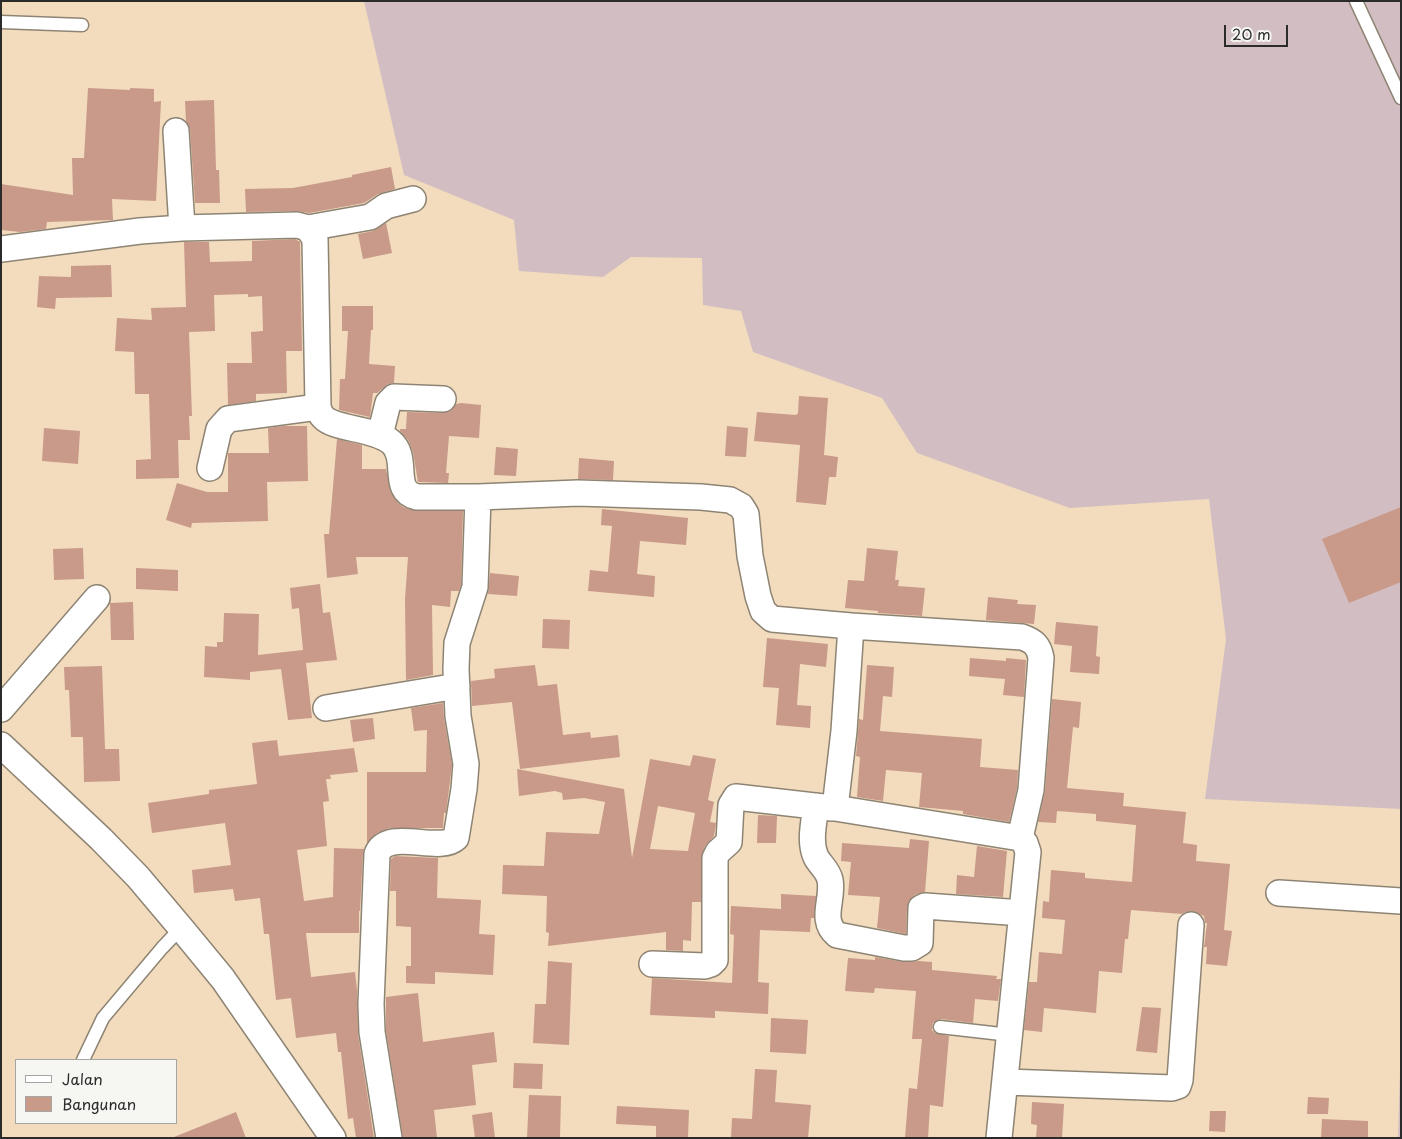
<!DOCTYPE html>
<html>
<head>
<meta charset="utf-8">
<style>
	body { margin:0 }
	#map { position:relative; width:1402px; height:1139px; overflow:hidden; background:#f2dcbd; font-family:"Playpen Sans",sans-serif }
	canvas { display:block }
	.frame { position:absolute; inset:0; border:2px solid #2b2b2b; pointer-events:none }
	.legend { position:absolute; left:15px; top:1059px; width:162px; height:65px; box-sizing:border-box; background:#f6f6f2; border:1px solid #a5a5a2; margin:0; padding:6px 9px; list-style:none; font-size:15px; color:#2b2b2b }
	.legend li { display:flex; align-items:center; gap:10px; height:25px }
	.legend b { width:25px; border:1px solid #a5a5a2 }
	.scale { position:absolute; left:1224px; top:25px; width:64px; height:22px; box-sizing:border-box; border:2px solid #2b2b2b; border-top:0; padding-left:6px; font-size:15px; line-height:18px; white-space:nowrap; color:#2b2b2b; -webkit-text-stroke:4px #f6f6f2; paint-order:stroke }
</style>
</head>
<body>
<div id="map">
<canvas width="1402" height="1139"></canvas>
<div class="frame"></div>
<ul class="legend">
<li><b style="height:6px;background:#fff"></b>Jalan</li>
<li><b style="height:14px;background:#c99989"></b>Bangunan</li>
</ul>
<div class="scale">20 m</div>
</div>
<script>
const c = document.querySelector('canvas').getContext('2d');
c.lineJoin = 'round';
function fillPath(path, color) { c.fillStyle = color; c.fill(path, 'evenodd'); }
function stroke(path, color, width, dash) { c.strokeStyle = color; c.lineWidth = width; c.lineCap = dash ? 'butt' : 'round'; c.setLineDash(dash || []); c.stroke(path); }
fillPath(new Path2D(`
	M 364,1 L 1401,1 L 1401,809 L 1205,799 L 1226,639 L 1209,499 L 1070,508 L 917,453 L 882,398 L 753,352 L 741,311 L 703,305 L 702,258 L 631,257 L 603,277 L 519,271 L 514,220 L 404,175 Z
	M 1401,1035 L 1401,1138 L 1398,1138 Z`), '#d2bec2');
fillPath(new Path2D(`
	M 88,88 L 130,90 L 130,88 L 154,89 L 154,102 L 161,101 L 156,201 L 112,199 L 113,220 L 47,222 L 46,229 L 20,232 L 1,230 L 1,184 L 73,195 L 72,158 L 84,158 Z
	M 214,100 L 216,170 L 219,170 L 220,203 L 195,203 L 190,130 L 186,121 L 185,101 Z
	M 391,167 L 395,189 L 378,194 L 364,203 L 309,213 L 297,211 L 246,212 L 245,189 L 293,188 L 352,177 L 352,175 Z
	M 386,223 L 392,253 L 363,259 L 358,234 L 373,231 Z
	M 295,239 L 300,242 L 302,351 L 286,351 L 287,393 L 256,394 L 256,401 L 228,405 L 227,363 L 252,363 L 251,332 L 263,331 L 262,296 L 248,297 L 248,294 L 214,295 L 215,331 L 189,332 L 192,416 L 189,416 L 190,440 L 178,440 L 179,478 L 136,479 L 136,460 L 151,459 L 149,394 L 135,394 L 134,352 L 115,351 L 117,318 L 152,320 L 151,308 L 186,307 L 184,242 L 209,242 L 210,262 L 252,261 L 252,241 Z
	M 111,265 L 112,297 L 56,298 L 55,309 L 37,307 L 39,276 L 71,277 L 71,266 Z
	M 342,306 L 373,306 L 373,330 L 371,330 L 369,364 L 395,366 L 394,383 L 388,384 L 377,393 L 373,393 L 370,417 L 339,410 L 340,379 L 345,379 L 348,331 L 342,331 Z
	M 799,396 L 828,398 L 824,455 L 838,457 L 836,477 L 829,477 L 826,505 L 796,502 L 800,445 L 754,441 L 757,412 L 796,415 L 798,413 Z
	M 461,403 L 481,405 L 479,438 L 449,436 L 446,473 L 449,473 L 448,483 L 418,482 L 413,452 L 408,440 L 400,431 L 400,429 L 406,429 L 407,412 L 443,413 L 450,411 L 456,404 Z
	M 283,426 L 307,426 L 308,481 L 267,482 L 268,521 L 192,523 L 191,528 L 166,520 L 177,483 L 207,492 L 228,492 L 228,453 L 269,453 L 268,428 Z
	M 727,426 L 748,428 L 746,457 L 725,456 Z
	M 44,428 L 80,431 L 78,464 L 42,461 Z
	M 337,439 L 362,445 L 362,469 L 386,469 L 391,493 L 398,503 L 403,507 L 417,511 L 463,511 L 461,585 L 459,591 L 451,591 L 450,607 L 432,605 L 433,675 L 406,680 L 405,599 L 408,557 L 356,557 L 358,574 L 327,578 L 324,534 L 329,534 Z
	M 496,447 L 518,449 L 516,476 L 494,475 Z
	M 579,458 L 614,461 L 613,480 L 578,479 Z
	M 1401,507 L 1401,582 L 1349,603 L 1322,539 Z
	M 602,509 L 688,518 L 686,545 L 640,541 L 637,574 L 655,576 L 654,597 L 588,591 L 590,570 L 608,572 L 612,526 L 601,525 Z
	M 83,548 L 84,579 L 54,580 L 53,549 Z
	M 867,548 L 898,551 L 895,580 L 899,580 L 898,586 L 925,588 L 922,616 L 878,613 L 878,611 L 845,608 L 848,580 L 864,581 Z
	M 136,568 L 178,570 L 178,591 L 136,589 Z
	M 490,573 L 519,576 L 517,596 L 488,594 Z
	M 320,584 L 323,613 L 330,612 L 337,660 L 306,663 L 312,718 L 288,720 L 281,669 L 250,672 L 250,680 L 204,677 L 205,646 L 217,647 L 217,642 L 223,642 L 224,613 L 259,614 L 258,655 L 303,650 L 299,608 L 292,609 L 290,588 Z
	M 988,597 L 1018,600 L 1017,604 L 1036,605 L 1034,624 L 986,620 Z
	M 133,602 L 134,640 L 111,640 L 110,603 Z
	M 543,619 L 570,620 L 569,649 L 542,648 Z
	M 1056,622 L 1098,626 L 1096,656 L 1100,657 L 1099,674 L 1070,672 L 1072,646 L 1054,644 Z
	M 767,638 L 828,644 L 826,667 L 800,664 L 797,705 L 811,706 L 810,728 L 776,725 L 779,688 L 763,687 Z
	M 970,658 L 1006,661 L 1006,658 L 1026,660 L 1024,697 L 1003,695 L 1005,679 L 969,676 Z
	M 535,665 L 538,686 L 557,684 L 563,735 L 590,732 L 591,738 L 618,735 L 620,757 L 520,769 L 512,702 L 472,706 L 471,681 L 495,678 L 494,669 Z
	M 867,665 L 894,667 L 892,697 L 883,696 L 880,731 L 982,739 L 980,767 L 1018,770 L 1017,788 L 1009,822 L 963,814 L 963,811 L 919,807 L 922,773 L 886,770 L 883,801 L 857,797 L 860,757 L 856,756 L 859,719 L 863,720 Z
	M 102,666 L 105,749 L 119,749 L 120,781 L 84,782 L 83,737 L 71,737 L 69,690 L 65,690 L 64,667 Z
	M 1052,699 L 1081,702 L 1079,728 L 1073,727 L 1067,788 L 1124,793 L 1123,806 L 1186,812 L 1183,843 L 1197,845 L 1196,861 L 1230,864 L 1224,930 L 1232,931 L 1227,966 L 1206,964 L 1207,947 L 1204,947 L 1207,923 L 1205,923 L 1204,916 L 1192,911 L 1185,912 L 1182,914 L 1131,910 L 1128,939 L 1125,939 L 1122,973 L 1099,971 L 1096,1013 L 1044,1008 L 1042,1032 L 1024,1030 L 1029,982 L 1037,982 L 1039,952 L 1062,954 L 1065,920 L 1042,918 L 1043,901 L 1049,902 L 1051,870 L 1085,873 L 1085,878 L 1132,882 L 1136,825 L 1096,821 L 1096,814 L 1057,811 L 1056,823 L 1038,822 L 1045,791 Z
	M 443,703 L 444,718 L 452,765 L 446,813 L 444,813 L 443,828 L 390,828 L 377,833 L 367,844 L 367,772 L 426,772 L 427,730 L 414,731 L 411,708 Z
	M 373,718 L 375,739 L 353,742 L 350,720 Z
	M 277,740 L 279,756 L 354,748 L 358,772 L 330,775 L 331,779 L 326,779 L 329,801 L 323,802 L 327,846 L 297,850 L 304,901 L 333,897 L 334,848 L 364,849 L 363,853 L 360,911 L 359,911 L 359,933 L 306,933 L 311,977 L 355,972 L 357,990 L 358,1034 L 374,1138 L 356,1138 L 353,1118 L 348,1119 L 341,1052 L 338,1052 L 336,1033 L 296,1038 L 291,998 L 276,1000 L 269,934 L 264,934 L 260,898 L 235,901 L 233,889 L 194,893 L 192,870 L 231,865 L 225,823 L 152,833 L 148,803 L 209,794 L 209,790 L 257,784 L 252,743 Z
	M 693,755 L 716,759 L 708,800 L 714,802 L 710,822 L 716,823 L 714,836 L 705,846 L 701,858 L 701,902 L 692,902 L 691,941 L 683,940 L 683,951 L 666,950 L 666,932 L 548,946 L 549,933 L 546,932 L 547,896 L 502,894 L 503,865 L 544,866 L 546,832 L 599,834 L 605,802 L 584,798 L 563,800 L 562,793 L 555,791 L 519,796 L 517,769 L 624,789 L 632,858 L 650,759 L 690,766 ZM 658,806 L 695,813 L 688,851 L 650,849 Z
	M 758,815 L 777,816 L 776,843 L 757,843 Z
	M 910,839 L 929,841 L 925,892 L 915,895 L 909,901 L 907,908 L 906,934 L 877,928 L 880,897 L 848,895 L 851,862 L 841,861 L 842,843 L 909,848 Z
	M 977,846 L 1007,851 L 1003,897 L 956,894 L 957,875 L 974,877 Z
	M 395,856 L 438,858 L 437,898 L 481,900 L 479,934 L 495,935 L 493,975 L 435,972 L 435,984 L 406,983 L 406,966 L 411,966 L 411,927 L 396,926 L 396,891 L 390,891 L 391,859 Z
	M 781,894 L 816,896 L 814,918 L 811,918 L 810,932 L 760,930 L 758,982 L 769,983 L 768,1014 L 715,1011 L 715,1018 L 650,1015 L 652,978 L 732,983 L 734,935 L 730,934 L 731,906 L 781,909 Z
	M 875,957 L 904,962 L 918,961 L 932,962 L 932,970 L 997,976 L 996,979 L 1001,979 L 998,1001 L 975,999 L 973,1023 L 941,1019 L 933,1023 L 932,1030 L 935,1033 L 949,1036 L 943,1107 L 930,1105 L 928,1138 L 905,1138 L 909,1088 L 917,1089 L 922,1039 L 912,1039 L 916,991 L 875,988 L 874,993 L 845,991 L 848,958 L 875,960 Z
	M 548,961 L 572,963 L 569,1045 L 533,1043 L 535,1004 L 546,1004 Z
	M 418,993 L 423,1042 L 494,1032 L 497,1062 L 472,1065 L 476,1105 L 434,1110 L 437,1138 L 403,1138 L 386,1031 L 386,997 Z
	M 1142,1007 L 1161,1008 L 1157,1053 L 1136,1051 Z
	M 771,1018 L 808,1020 L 806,1054 L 770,1052 Z
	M 514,1063 L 543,1064 L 542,1089 L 513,1088 Z
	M 755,1069 L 777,1070 L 775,1102 L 811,1105 L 808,1138 L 731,1138 L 732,1118 L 752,1119 Z
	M 529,1095 L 561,1096 L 560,1138 L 527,1138 Z
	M 1308,1097 L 1329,1098 L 1328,1114 L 1307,1114 Z
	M 1032,1102 L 1064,1104 L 1062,1138 L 1036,1138 L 1037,1125 L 1031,1124 Z
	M 617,1106 L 689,1110 L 688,1138 L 656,1138 L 656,1126 L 616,1124 Z
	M 1210,1111 L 1226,1111 L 1225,1132 L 1209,1131 Z
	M 236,1112 L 246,1138 L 174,1138 L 174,1137 Z
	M 492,1112 L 495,1138 L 475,1138 L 472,1115 Z
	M 1322,1119 L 1368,1121 L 1368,1138 L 1321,1138 Z`), '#c99989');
const service = new Path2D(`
	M 1356,1 L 1401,98
	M 1,22 L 82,25
	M 940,1027 L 1010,1035
	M 83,1060 L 103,1018 L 162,948 L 181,928`);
const minor = new Path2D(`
	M 176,131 L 182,228
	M 308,228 L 370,217 L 386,206 L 413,199
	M 1,249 L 140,231 L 182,228 L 297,225 L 308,228 L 315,239 L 318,407 C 319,410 320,414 323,417 C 335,430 372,427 391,442 C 410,458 390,491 417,497 L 478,497 L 475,587 L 457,643 L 456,669 L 458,716 L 466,764 L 464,789 L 456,838 C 439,854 388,827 377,854 L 371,1004 L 372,1032 L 389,1138
	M 380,435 L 388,403 L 394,397 L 443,399
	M 210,468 L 219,429 L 228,419 L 318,407
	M 478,497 L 578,493 L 701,497 L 730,500 L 741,506 L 746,514 L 750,556 L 758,596 L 763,611 L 772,619 L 851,626 L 844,731 L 835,808 L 1020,838 L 1025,843 L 1028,852 L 999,1138
	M 851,626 L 1022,637 C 1034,641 1039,646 1041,658 L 1031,790 L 1020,838
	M 326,708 L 457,686
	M 1,709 L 97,598
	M 1,745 L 101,839 L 138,877 L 181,928 L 223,979 L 333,1138
	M 816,806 C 814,822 809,842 816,857 C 820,865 828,870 830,880 C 834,899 819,920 837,935 L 904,948 L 912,948 L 920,943 L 921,908 L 925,906 L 1022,913
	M 1279,893 L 1401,901
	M 652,964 L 705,966 L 711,964 L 715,960 L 715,858 L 718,852 L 729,842 L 731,805 L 736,797 L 832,808
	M 1006,1082 L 1172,1088 L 1178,1086 L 1180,1080 L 1191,925`);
stroke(service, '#8e8474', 15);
stroke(minor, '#8e8474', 28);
stroke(service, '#fff', 12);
stroke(minor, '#fff', 25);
</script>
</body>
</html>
